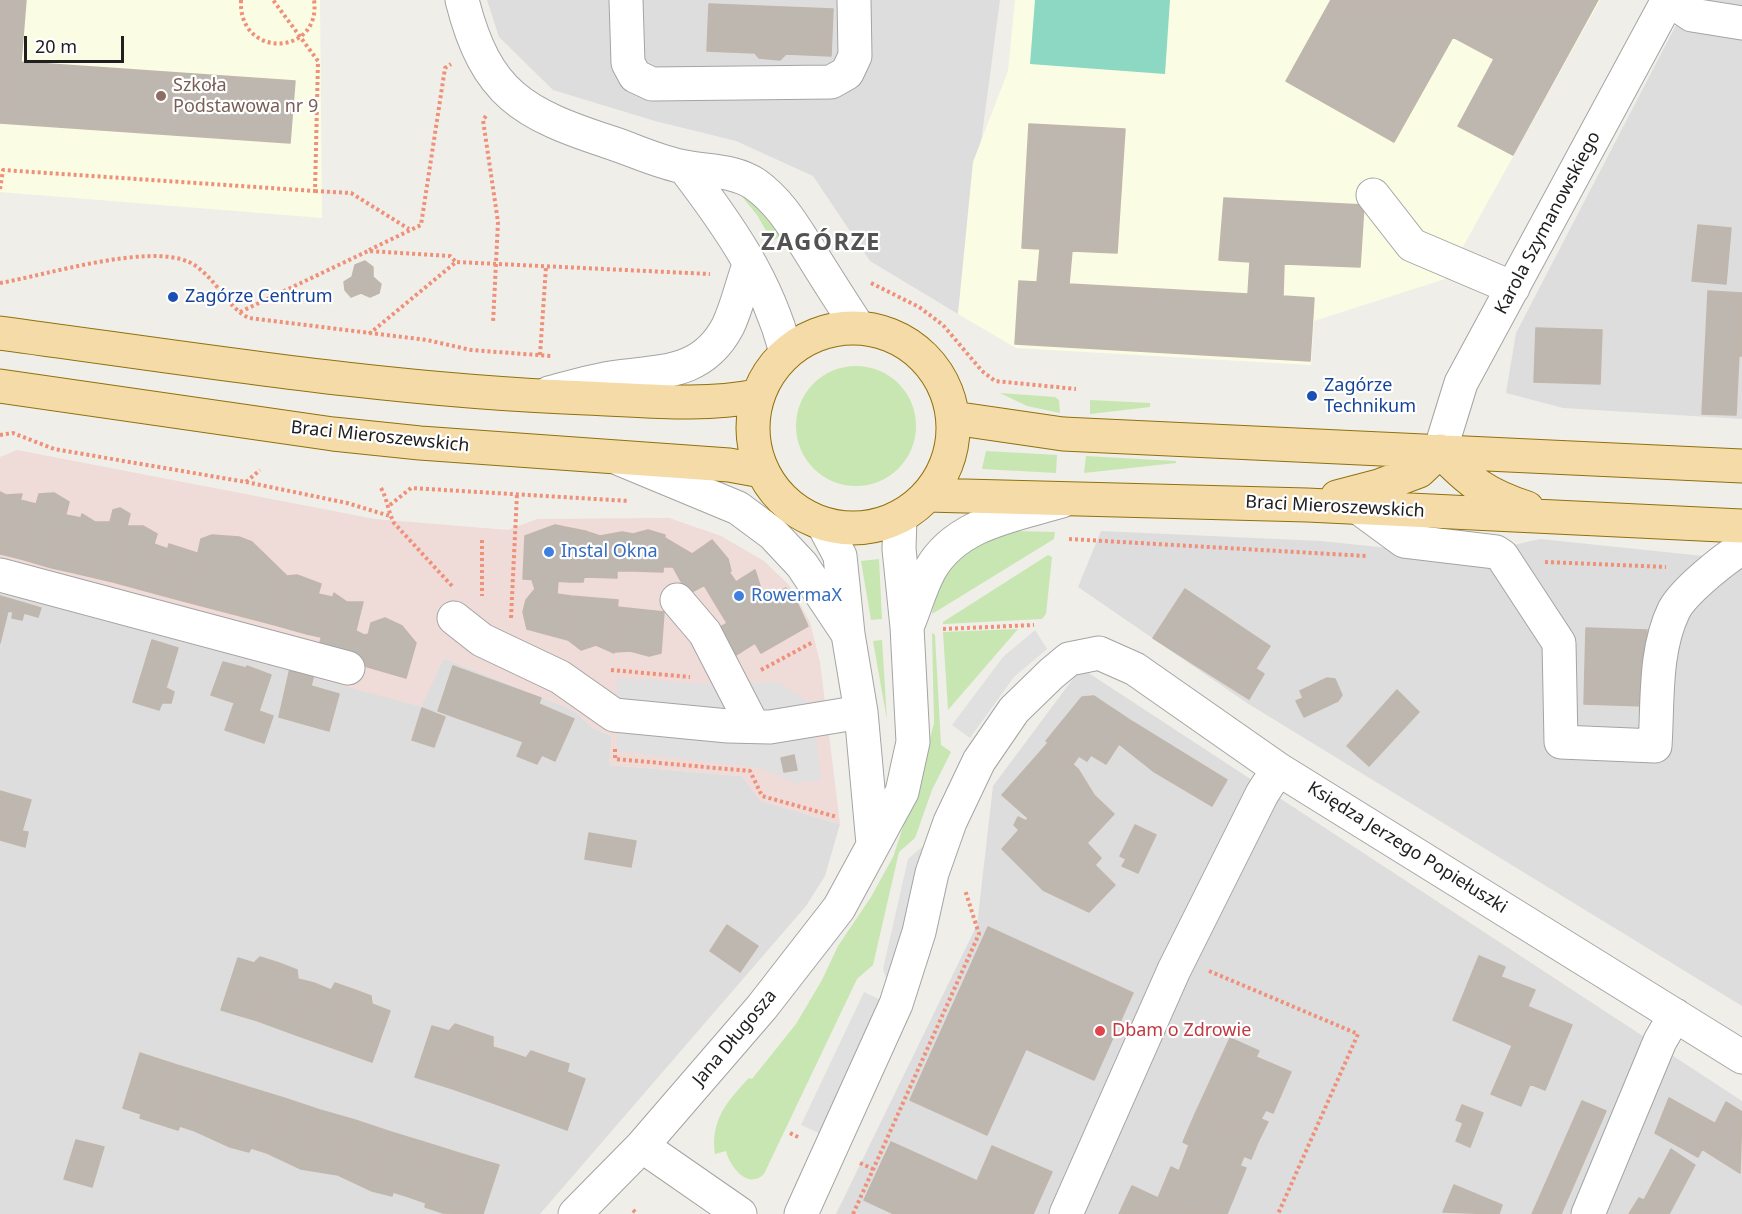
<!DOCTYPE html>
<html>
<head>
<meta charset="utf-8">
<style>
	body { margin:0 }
	#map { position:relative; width:1742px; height:1214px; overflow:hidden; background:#f0eee8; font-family:"Noto Sans",sans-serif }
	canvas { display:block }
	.scale { position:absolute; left:24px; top:36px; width:100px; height:27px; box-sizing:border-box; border:3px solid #202020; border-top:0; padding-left:8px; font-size:18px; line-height:21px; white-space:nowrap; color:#202020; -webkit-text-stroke:4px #fff; paint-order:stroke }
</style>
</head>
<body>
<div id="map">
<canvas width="1742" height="1214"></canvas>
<div class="scale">20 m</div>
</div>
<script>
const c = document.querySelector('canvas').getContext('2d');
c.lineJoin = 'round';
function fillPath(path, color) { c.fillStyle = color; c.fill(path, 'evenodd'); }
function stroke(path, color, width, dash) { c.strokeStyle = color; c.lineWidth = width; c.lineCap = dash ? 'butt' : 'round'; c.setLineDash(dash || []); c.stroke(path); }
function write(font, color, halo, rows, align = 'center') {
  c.font = font + ' "Noto Sans",sans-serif'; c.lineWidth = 4.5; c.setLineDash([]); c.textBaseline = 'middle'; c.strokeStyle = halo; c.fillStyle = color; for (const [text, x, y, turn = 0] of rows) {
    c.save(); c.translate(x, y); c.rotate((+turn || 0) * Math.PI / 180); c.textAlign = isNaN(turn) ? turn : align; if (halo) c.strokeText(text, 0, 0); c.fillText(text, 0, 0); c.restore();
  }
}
fillPath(new Path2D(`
	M 487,0 L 1000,0 L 958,314 L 870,261 L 813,176 L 736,141 L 655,121 L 553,90 L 499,37 Z
	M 1689,0 L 1742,0 L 1742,419 L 1563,408 L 1506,393 L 1516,333 Z
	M 1101,531 L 1321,541 L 1466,556 L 1540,539 L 1742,560 L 1742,1006 L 1247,703 L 1078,587 Z
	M 0,592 L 420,706 L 444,658 L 573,710 L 593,728 L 612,736 L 609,765 L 742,776 L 761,801 L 840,824 L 825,876 L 806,906 L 540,1214 L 0,1214 Z
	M 1081,668 L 1742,1101 L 1742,1214 L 836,1214 L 977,925 L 993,786 Z`), '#dedddd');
fillPath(new Path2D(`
	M 17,450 L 375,519 L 508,530 L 537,519 L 669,518 L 721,536 L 764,561 L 789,585 L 810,622 L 820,662 L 840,824 L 760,801 L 742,776 L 609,765 L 612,736 L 593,728 L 573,710 L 444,658 L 421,707 L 0,592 L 0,457 Z`), '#efdbd8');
fillPath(new Path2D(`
	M 0,0 L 320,0 L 322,218 L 0,192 Z
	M 1015,0 L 1600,0 L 1445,279 L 1314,321 L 1311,365 L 1016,348 L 958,314 L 973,162 L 1008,71 Z`), '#fafde4');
fillPath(new Path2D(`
	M 739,193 L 761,210 L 781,236 L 772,241 L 757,215 Z
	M796 426a60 60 0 1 1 120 0a60 60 0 1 1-120 0Z
	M 1000,393 L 1055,397 L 1059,400 L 1060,413 L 1027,406 Z
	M 1090,400 L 1150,403 L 1150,407 L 1090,414 Z
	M 986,451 L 1057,455 L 1056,473 L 982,469 Z
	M 1086,456 L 1176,461 L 1176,463 L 1084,473 Z
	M 1015,531 L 1055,532 L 1054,539 L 932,614 C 936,588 953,555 978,543 C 989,538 1003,535 1015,531 Z
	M 1048,555 L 1052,557 L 1046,614 L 1042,619 L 943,624 L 943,622 Z
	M 879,559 L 882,619 L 871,620 L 861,561 Z
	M 1018,629 L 948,710 L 943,632 Z
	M 932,633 L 935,635 L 941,745 L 951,752 L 932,790 L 915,838 L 899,852 L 873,965 L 857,979 L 764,1174 C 748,1190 730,1167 726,1151 L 715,1154 C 710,1121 727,1101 749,1078 L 752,1079 L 796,1024 L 822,980 L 838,946 L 871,897 L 893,857 L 919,780 L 934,723 Z
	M 882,640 L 887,720 L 873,641 Z`), '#c7e6b2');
fillPath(new Path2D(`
	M 1035,0 L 1170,0 L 1165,74 L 1030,64 Z`), '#8cd8c2');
fillPath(new Path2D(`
	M 1035,630 L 1047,649 L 1014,677 L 970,738 L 952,725 L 1003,657 Z
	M 617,678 L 719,685 L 778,682 L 812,705 L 821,780 L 795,783 L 759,768 L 617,751 Z
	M 923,846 L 894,970 L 889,987 L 883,969 L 908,859 Z
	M 864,992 L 883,1001 L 821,1134 L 801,1125 Z`), '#e0e0e0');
const building = new Path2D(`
	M 0,0 L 26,0 L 21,62 L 295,81 L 290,143 L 0,123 Z
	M 1331,0 L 1598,0 L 1513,155 L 1458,126 L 1494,59 L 1453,37 L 1394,142 L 1286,81 Z
	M 709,4 L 833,9 L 831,56 L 786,54 L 780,60 L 759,58 L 755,53 L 707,51 Z
	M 1029,124 L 1125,129 L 1117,253 L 1072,251 L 1069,284 L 1248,294 L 1250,262 L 1219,260 L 1224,198 L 1364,205 L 1360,267 L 1284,264 L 1283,296 L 1314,298 L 1310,361 L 1015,344 L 1019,281 L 1037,282 L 1040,249 L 1022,248 Z
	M 1698,225 L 1731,228 L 1726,284 L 1692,281 Z
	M 365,261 L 373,267 L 373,277 L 381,284 L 379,293 L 370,297 L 361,293 L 351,297 L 345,290 L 344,282 L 352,277 L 355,265 Z
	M 1708,291 L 1742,293 L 1736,415 L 1702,414 Z
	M 1742,293 L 1742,356 L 1740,356 Z
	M 1536,328 L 1602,330 L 1600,384 L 1534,382 Z
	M 0,492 L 6,495 L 22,494 L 5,555 L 0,554 Z
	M 54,493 L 69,502 L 52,568 L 21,559 L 39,494 Z
	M 20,500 L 36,504 L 21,559 L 5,555 Z
	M 120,508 L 130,514 L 113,582 L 66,571 L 82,514 L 95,522 L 110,522 L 113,510 Z
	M 66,515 L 81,518 L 66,571 L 52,568 Z
	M 555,525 L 585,531 L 584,549 L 572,549 L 570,582 L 523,579 L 525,536 Z
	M 127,526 L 143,526 L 157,534 L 154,544 L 168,549 L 157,594 L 113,582 Z
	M 648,530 L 665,535 L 663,572 L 634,571 L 633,534 Z
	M 585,531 L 600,536 L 622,532 L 633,534 L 634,571 L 617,571 L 617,578 L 584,577 L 583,582 L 570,582 L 572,549 L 584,549 Z
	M 212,535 L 239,537 L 252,542 L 287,576 L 275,625 L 187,602 L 201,539 Z
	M 665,538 L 692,554 L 712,540 L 728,559 L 731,571 L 688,594 L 673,567 L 663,567 Z
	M 169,544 L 197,553 L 187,602 L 157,594 Z
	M 755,570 L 761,589 L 771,597 L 727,623 L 704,585 L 729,572 L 736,582 Z
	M 297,575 L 321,584 L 307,634 L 275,625 L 287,576 Z
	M 532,580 L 558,581 L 557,594 L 571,596 L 568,640 L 527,629 L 523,612 L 526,600 L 535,589 Z
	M 786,588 L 796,600 L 808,626 L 761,653 L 755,643 L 736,655 L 719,628 Z
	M 1185,589 L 1224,615 L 1192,663 L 1153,638 Z
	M 334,593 L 347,602 L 363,602 L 350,654 L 319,646 Z
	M 318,594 L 332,597 L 321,637 L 307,634 Z
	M 0,596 L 41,608 L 38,617 L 24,613 L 22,620 L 12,618 L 13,612 L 8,611 L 0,643 Z
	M 571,596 L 618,600 L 614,653 L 596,645 L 581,650 L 568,640 Z
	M 617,607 L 664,612 L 661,653 L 649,656 L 630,651 L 614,652 Z
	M 1224,615 L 1246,630 L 1232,653 L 1207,638 Z
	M 385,618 L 402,626 L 416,643 L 406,678 L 361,665 L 371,623 Z
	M 1586,628 L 1647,630 L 1645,706 L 1584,704 Z
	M 1246,630 L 1270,646 L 1256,668 L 1232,653 Z
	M 356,631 L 364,635 L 369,634 L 362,657 L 350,654 Z
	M 1207,638 L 1264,674 L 1249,699 L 1192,663 Z
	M 152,640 L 178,648 L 166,688 L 174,692 L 171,703 L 162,703 L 159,710 L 133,702 Z
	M 223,662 L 246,668 L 235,703 L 211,695 Z
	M 291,664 L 315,670 L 311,686 L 339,694 L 329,731 L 279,717 Z
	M 247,666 L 271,675 L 259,711 L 273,716 L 264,743 L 225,730 Z
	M 453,666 L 541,698 L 524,742 L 438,711 Z
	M 1327,678 L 1335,679 L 1342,695 L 1338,701 L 1304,717 L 1296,701 L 1303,698 L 1300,691 Z
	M 1397,690 L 1419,712 L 1369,766 L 1347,746 Z
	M 1094,696 L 1133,722 L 1106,764 L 1091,755 L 1087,761 L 1079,756 L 1073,764 L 1046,741 L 1082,697 Z
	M 539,704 L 574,719 L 555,761 L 542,755 L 537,764 L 517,756 Z
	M 422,708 L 445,717 L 434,747 L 412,740 Z
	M 1133,722 L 1227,780 L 1212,806 L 1153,771 L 1119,744 Z
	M 1048,743 L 1078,769 L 1094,795 L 1114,814 L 1087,843 L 1101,858 L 1095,865 L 1115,885 L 1089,912 L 1043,890 L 1002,849 L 1019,830 L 1014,825 L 1018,817 L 1026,821 L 1028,818 L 1002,795 Z
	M 794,755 L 797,770 L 784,772 L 781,758 Z
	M 0,791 L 31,800 L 22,831 L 28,832 L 25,847 L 0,840 Z
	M 1135,825 L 1156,835 L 1138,873 L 1122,866 L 1126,859 L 1120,856 Z
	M 589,833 L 636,841 L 631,867 L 585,859 Z
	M 727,925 L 758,946 L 740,972 L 710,951 Z
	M 988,927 L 1133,993 L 1094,1080 L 1026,1049 L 987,1135 L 910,1100 Z
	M 1479,956 L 1505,967 L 1501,977 L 1535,990 L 1511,1045 L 1453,1020 Z
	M 260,957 L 279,963 L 258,1021 L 221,1010 L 238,958 L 254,963 Z
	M 279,963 L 297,970 L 298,979 L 314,983 L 296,1035 L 258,1021 Z
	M 314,983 L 331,990 L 335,983 L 355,990 L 333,1048 L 296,1035 Z
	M 355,990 L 371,996 L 372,1004 L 390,1011 L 372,1062 L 333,1048 Z
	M 1529,1007 L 1572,1025 L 1545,1090 L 1530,1084 L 1521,1106 L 1491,1094 Z
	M 455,1024 L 475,1031 L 453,1089 L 415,1077 L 432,1026 L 449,1031 Z
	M 475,1031 L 493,1037 L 493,1047 L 509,1052 L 493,1103 L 453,1089 Z
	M 1230,1038 L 1259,1051 L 1256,1057 L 1291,1072 L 1273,1113 L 1266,1110 L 1261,1119 L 1268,1122 L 1258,1142 L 1195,1114 Z
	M 531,1051 L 548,1057 L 529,1116 L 493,1103 L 509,1052 L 526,1058 Z
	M 140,1053 L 177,1065 L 159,1124 L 140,1118 L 141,1114 L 123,1108 Z
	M 548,1057 L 569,1064 L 567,1072 L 585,1079 L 567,1130 L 529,1116 Z
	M 177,1065 L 213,1076 L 195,1131 L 180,1126 L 178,1130 L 159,1124 Z
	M 213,1076 L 248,1087 L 230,1147 L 195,1131 Z
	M 248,1087 L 284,1098 L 267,1153 L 251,1148 L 249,1152 L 230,1147 Z
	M 284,1098 L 320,1110 L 301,1169 L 267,1153 Z
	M 1669,1098 L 1716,1124 L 1698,1157 L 1655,1133 Z
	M 1582,1101 L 1606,1111 L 1561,1214 L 1532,1214 Z
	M 1726,1102 L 1742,1112 L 1740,1173 L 1702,1149 Z
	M 1462,1105 L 1483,1113 L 1470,1147 L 1456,1141 L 1463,1123 L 1456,1120 Z
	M 320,1110 L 355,1120 L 338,1175 L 301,1169 Z
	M 1195,1114 L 1258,1142 L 1251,1159 L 1244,1156 L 1240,1166 L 1246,1168 L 1227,1214 L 1194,1214 L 1158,1198 L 1171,1167 L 1179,1171 L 1189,1145 L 1183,1142 Z
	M 355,1120 L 391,1132 L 372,1191 L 338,1175 Z
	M 391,1132 L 427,1143 L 409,1197 L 393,1192 L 392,1196 L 372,1191 Z
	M 76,1140 L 104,1147 L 92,1187 L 64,1179 Z
	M 891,1142 L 977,1181 L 992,1146 L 1052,1172 L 1033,1214 L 894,1214 L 864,1200 Z
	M 427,1143 L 462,1154 L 443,1213 L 425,1207 L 426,1203 L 409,1197 Z
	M 1671,1149 L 1695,1165 L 1669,1214 L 1629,1214 L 1639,1198 L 1644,1200 Z
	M 462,1154 L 499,1165 L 483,1214 L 443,1213 Z
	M 1454,1185 L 1502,1205 L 1499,1214 L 1443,1212 Z
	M 1132,1186 L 1158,1198 L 1194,1214 L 1119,1214 Z`);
fillPath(building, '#bdb7b0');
stroke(building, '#c1b6ab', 1.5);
const minor = new Path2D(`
	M 462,0 C 486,95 523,114 612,143 C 636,151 661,163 685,167 C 710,172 734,170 755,184 C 780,202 793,225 809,250 C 825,276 841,301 858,327
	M 626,0 L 628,63 L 635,76 L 652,84 L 831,82 L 847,73 L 855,56 L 854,0
	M 1670,0 L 1692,15 L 1742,23
	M 684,167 C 729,226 767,280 786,352
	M 1373,195 L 1412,245 L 1513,288
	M 549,393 C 571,387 594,380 617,377 C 662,371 703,374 728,326 C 737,307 742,284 749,265
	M 1440,451 L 1461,383 L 1668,0
	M 620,459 L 738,508 L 773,534 L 802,565 L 846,631
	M 1359,508 L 1404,541 L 1496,552 L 1502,556 L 1559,643 L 1561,742 L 1655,746 C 1658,702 1654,651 1674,610 C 1684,591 1723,560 1742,548
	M 823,524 L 840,556 L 848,634 L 861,712 L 873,844
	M 0,575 L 348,668
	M 677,600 L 705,633 L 753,726
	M 454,618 L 482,640 L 560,677 L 614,715 L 728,726 L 770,727 L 861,712
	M 909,622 C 916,605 921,586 930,570 C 956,523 1015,515 1062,501
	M 642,1146 L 740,1214
	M 575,1214 L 642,1146 L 762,1007 L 839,908 L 902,792 L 913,742 L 907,627 L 899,549 L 900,517
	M 801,1214 L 896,1004 L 919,932 L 932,873 L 950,822 L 979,761 L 1014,710 L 1051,674 L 1069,659 L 1099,653 L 1135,669 L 1278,769 L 1742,1057
	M 1066,1214 L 1174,970 L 1262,794 L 1278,769
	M 1588,1214 L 1660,1041 L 1675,1015`);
const major = new Path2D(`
	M753 428a100 100 0 1 1 200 0a100 100 0 1 1-200 0Z
	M 0,333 C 194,359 389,391 586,398 C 643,400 701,407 757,396
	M 0,386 L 333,434 L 420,443 L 729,465 L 762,471
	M 953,418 L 1063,434 L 1742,466
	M 1440,451 C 1470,482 1485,494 1527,508
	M 927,495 L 1307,505 L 1742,526
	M 1337,497 L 1379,486 L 1419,471 L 1440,451`);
stroke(minor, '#a4a4a4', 35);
stroke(major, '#90710c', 35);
stroke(new Path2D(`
	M 241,0 C 238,60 322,56 314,0
	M 486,116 L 483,120 L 498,222 L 493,323
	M 0,189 L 3,170 L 315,191 L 318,61 L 273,0
	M 315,191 L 351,193 L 409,229
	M 369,250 L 421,225 L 445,68 L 451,64
	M 0,283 C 47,275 147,243 189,262 C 215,275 227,308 249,318 L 427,340 L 471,350 L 551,356
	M 871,283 L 919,307 L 943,325 L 982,371 L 995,381 L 1076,389
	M 240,312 L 368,251 L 450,256 L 456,262
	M 369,334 L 456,262 L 710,274
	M 540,355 L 546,267
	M 0,435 L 13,433 L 54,449 L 246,482 L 260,470
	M 246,482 L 347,503 L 390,516
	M 381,488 C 388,501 388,512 394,523 L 452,586
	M 390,505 L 411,488 L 629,501
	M 1069,539 L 1366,556
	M 482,540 L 482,596
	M 1545,562 L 1666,567
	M 511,618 L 517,494
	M 943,629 L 1034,625
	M 611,670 L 690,677
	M 761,670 L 813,642
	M 615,749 L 615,759 L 750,771 L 762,796 L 837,817
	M 1209,971 L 1358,1034 L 1278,1214
	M 790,1133 L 800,1138
	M 860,1163 L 873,1169
	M 633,1210 L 637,1214
	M 853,1214 L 979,934 L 965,890`), '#ef9079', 4, [3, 3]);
stroke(minor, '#fff', 33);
stroke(major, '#f5dba8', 33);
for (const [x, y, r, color] of [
	[161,96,6,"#8d6e63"],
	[173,297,6,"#1a4fb4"],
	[1312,396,6,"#1a4fb4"],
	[549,552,6,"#3f7fe0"],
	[739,596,6,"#3f7fe0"],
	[1100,1031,6,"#e0444e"]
]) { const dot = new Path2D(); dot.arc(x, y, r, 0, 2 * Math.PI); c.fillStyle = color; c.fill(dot); stroke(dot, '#fff', 2); }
write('18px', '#785e54', '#fff', [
	["Szkoła",173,86],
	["Podstawowa nr 9",173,107]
], 'left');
write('18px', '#202020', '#fff', [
	["Karola Szymanowskiego",1548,223,-62],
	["Braci Mieroszewskich",380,437,6],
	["Braci Mieroszewskich",1335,507,3],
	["Księdza Jerzego Popiełuszki",1407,848,32],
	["Jana Długosza",735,1038,-50]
]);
write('18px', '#164399', '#fff', [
	["Zagórze Centrum",185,297],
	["Zagórze",1324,386],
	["Technikum",1324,407]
], 'left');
write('18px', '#366cbe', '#fff', [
	["Instal Okna",561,552],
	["RowermaX",751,596]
], 'left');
write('18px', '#be3a42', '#fff', [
	["Dbam o Zdrowie",1112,1031]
], 'left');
c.letterSpacing = '1.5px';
write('bold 24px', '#535353', '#fff', [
	["ZAGÓRZE",821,243]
]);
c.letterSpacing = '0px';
</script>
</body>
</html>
